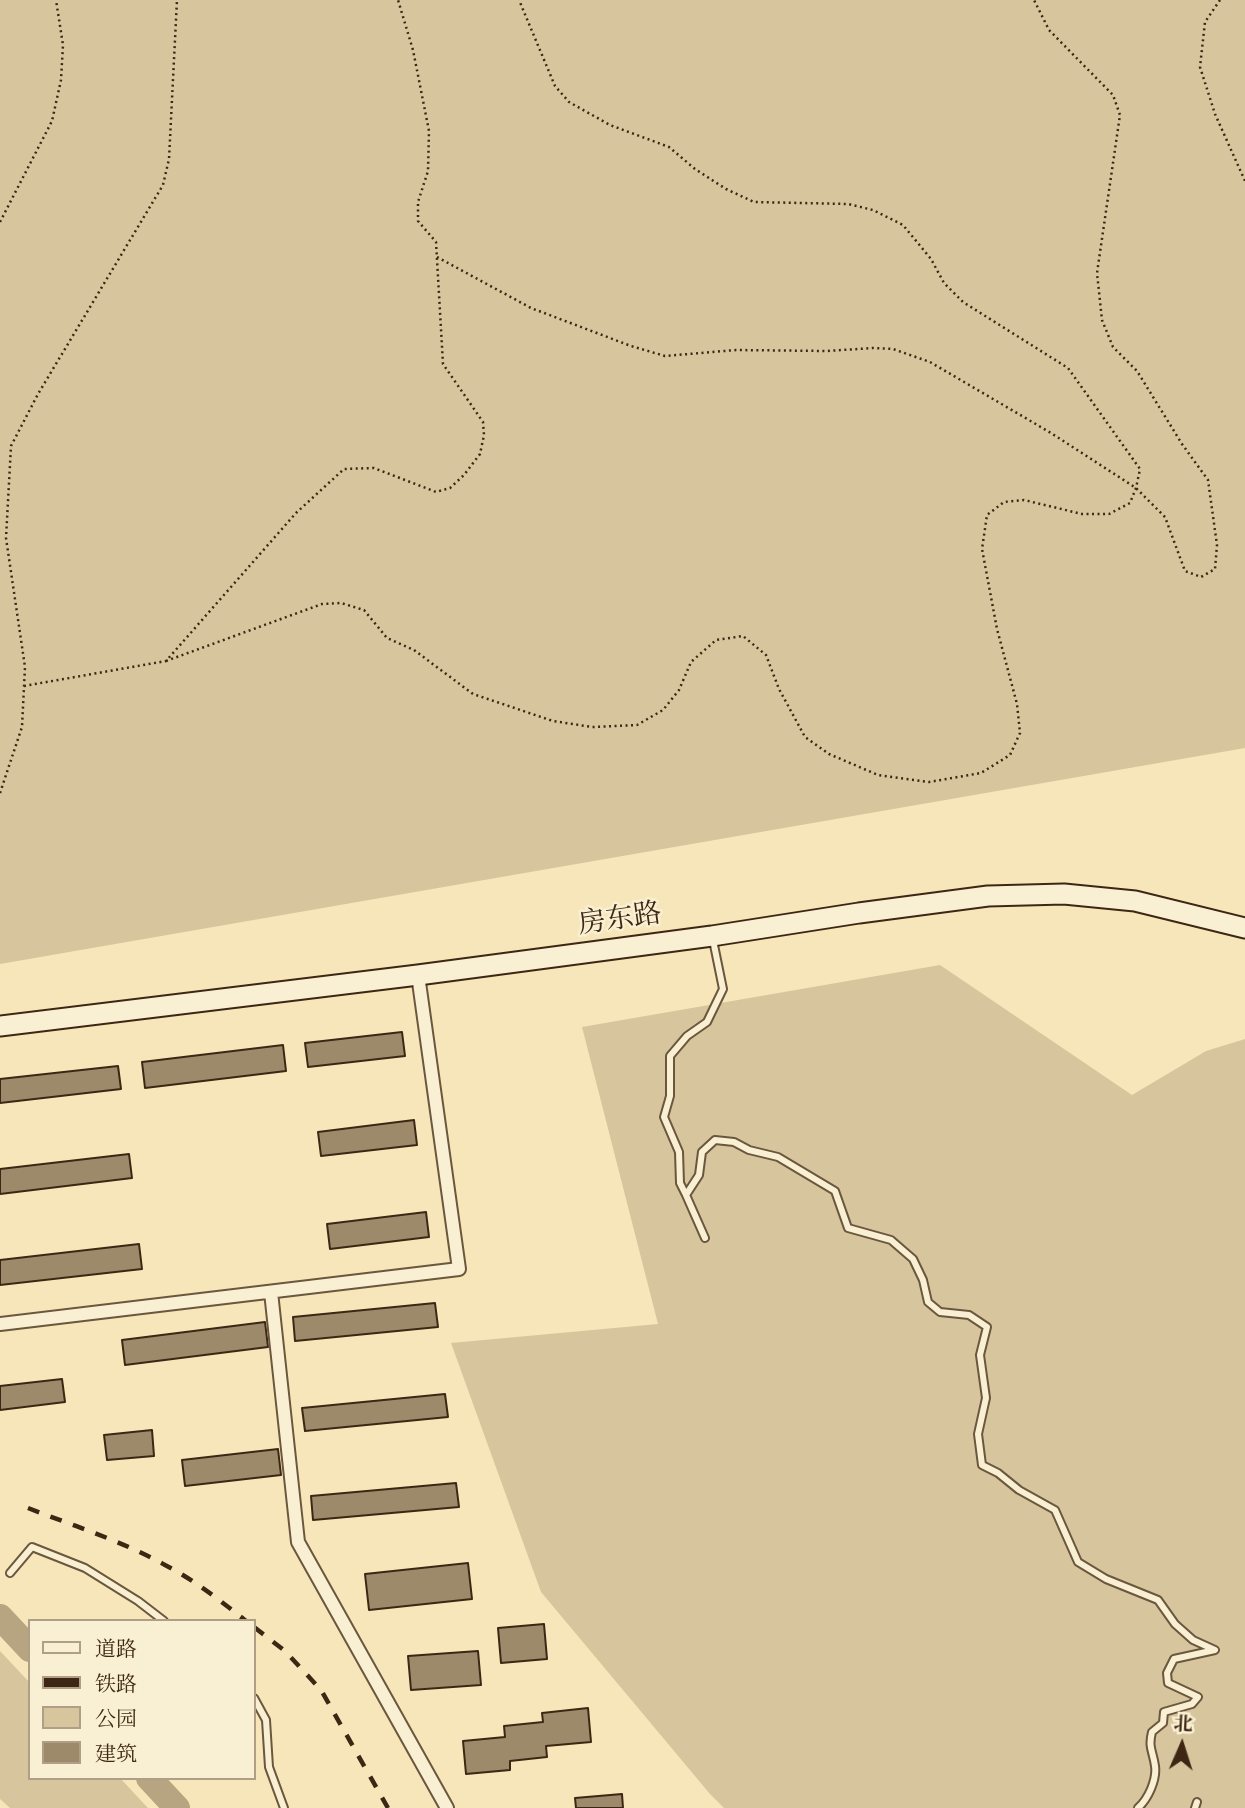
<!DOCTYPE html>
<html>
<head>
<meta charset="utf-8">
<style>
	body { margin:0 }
	#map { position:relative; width:1245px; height:1808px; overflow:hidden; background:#f6e6b9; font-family:Alegreya,"Noto Serif SC",serif }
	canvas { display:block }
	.legend { position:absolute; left:28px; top:1619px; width:228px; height:161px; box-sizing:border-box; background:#f9efd2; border:2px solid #ae9f86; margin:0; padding:9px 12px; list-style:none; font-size:21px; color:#3d2714 }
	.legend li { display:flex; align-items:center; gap:14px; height:35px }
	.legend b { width:35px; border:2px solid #ae9f86 }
	.north { position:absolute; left:1147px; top:1710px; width:70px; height:70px; -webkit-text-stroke:5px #f9efd2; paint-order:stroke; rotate:3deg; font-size:19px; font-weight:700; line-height:28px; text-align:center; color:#3d2714 }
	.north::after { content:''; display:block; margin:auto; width:24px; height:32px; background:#3d2714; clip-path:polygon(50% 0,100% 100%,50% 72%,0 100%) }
</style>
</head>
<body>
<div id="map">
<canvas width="1245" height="1808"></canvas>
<ul class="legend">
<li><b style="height:9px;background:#f9efd2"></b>道路</li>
<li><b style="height:9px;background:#3d2714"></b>铁路</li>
<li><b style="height:19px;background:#d7c69d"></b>公园</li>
<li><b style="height:19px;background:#9d8a6a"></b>建筑</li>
</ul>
<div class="north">北</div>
</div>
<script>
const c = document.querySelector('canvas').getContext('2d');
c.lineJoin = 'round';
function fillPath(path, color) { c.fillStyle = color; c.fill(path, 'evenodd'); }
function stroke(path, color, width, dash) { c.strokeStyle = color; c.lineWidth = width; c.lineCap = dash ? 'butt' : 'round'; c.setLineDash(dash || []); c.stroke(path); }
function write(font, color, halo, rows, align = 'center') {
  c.font = font + ' Alegreya,"Noto Serif SC",serif'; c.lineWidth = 5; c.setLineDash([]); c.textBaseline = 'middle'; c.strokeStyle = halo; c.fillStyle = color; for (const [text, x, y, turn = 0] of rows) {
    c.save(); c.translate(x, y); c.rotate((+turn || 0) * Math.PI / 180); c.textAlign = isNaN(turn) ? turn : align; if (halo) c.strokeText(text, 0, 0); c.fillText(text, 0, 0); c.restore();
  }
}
fillPath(new Path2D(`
	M 0,0 L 1245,0 L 1245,748 L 0,964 Z
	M 940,965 L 1132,1095 L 1206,1051 L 1245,1039 L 1245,1808 L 724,1808 L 710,1794 L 541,1592 L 451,1343 L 658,1324 L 582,1027 Z
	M 0,1651 L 30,1683 L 30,1778 L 120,1778 L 148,1808 L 10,1808 L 0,1799 Z`), '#d7c69d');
stroke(new Path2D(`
	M 0,1617 L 30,1649
	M 149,1778 L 177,1808`), '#b7a581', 26);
const building = new Path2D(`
	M 402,1032 L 405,1056 L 308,1067 L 305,1043 Z
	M 283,1045 L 286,1071 L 145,1088 L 142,1062 Z
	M 118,1066 L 121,1089 L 0,1103 L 0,1079 Z
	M 414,1120 L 417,1145 L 321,1156 L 318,1132 Z
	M 129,1154 L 132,1178 L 0,1194 L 0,1169 Z
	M 426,1212 L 429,1237 L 330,1249 L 327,1224 Z
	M 139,1244 L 142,1269 L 0,1285 L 0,1260 Z
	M 435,1303 L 438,1327 L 295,1341 L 293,1317 Z
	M 265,1322 L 268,1347 L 125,1365 L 122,1340 Z
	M 62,1379 L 65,1402 L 0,1410 L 0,1386 Z
	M 445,1394 L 448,1417 L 305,1431 L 302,1408 Z
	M 152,1430 L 154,1456 L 107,1460 L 104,1435 Z
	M 278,1449 L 281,1475 L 185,1486 L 182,1460 Z
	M 456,1483 L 459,1507 L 313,1520 L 311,1496 Z
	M 468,1563 L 472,1599 L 369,1610 L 365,1574 Z
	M 544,1624 L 547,1659 L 501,1663 L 498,1628 Z
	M 478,1651 L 481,1685 L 411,1690 L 408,1656 Z
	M 588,1708 L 591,1742 L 546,1746 L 547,1757 L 510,1761 L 510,1770 L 466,1774 L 463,1741 L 505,1737 L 504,1726 L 543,1722 L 542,1713 Z
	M 622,1794 L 623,1808 L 576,1808 L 575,1798 Z`);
fillPath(building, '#9d8a6a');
stroke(building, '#3d2714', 2);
const lane = new Path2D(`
	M 686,1195 L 680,1183 L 679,1152 L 664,1117 L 670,1096 L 670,1056 L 687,1036 L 707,1022 L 723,989 L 713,940
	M 705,1238 L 686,1195 L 699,1175 L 702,1152 L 715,1140 L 734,1142 L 749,1150 L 778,1157 L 835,1191 L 848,1228 L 891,1240 L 913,1259 L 923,1280 L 928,1302 L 940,1312 L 969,1315 L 987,1327 L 980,1355 L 986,1398 L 978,1434 L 982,1465 L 998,1473 L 1019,1490 L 1055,1510 L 1078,1562 L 1106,1579 L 1158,1600 L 1175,1624 L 1193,1640 L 1215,1650 L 1174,1659 L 1167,1673 L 1168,1683 L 1198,1697 L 1192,1704 L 1164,1712 L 1163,1723 L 1152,1732 C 1148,1748 1153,1751 1155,1766 C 1157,1780 1148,1799 1138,1808
	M 10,1573 L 32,1547 L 85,1568 L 138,1601 L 164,1621
	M 254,1698 L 266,1720 L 269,1767 L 284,1808
	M 1195,1808 L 1197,1802`);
const street = new Path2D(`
	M 271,1292 L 298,1542 L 447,1808
	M 0,1324 L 459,1269 L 418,975`);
const secondary = new Path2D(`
	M 0,1026 L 418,975 L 712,936 L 859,913 L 988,896 L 1064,894 L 1135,901 L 1245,928`);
stroke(lane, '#6b573d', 10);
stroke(street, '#6b573d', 16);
stroke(secondary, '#3d2714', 23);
stroke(new Path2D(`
	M 1220,0 L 1205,22 L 1200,67 L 1215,114 L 1245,181
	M 0,222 L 52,121 L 61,80 L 63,45 L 56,0
	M 437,257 L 531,308 L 631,346 L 665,356 L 736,350 L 827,351 L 873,348 L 893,349 L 930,362 L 1051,433 L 1136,488 L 1165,517 L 1185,571 L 1201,577 L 1215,569 L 1217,545 L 1208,480 L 1182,444 L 1137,371 L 1113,347 L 1102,320 L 1097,273 L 1120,115 L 1113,95 L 1049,30 L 1034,0
	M 166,661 L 322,604 L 341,603 L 364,610 L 387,638 L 414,650 L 473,694 L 553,721 L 592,727 L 637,725 L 663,710 L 679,690 L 691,662 L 716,640 L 743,636 L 766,655 L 779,689 L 805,737 L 829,754 L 878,775 L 929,782 L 981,773 L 1010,755 L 1020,733 L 1017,704 L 997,629 L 982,549 L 987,515 L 1004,502 L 1024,500 L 1082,514 L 1109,514 L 1130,503 L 1136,488 L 1140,469 L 1068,368 L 963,302 L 944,283 L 931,259 L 903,225 L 873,210 L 848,204 L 754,202 L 726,189 L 695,169 L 669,147 L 610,125 L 569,102 L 555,86 L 519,0
	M 24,686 L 166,661 L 296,513 L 344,469 L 374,468 L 436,492 L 450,488 L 464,475 L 480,454 L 484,435 L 483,422 L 443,364 L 436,242 L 418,221 L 418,202 L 428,171 L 429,131 L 413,50 L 398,0
	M 0,793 L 22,727 L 25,667 L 6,538 L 11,446 L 38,394 L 163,185 L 169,159 L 177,0`), '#3d2714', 2.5, [2, 3.5]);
stroke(lane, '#f9efd2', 6);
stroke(street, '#f9efd2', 12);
stroke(secondary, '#f9efd2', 19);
stroke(new Path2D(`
	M 28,1508 C 74,1526 122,1541 165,1565 C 194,1580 221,1601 246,1621
	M 254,1627 L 285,1651 L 321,1690 L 388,1808`), '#3d2714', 4.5, [12, 12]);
write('28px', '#3d2714', '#f9efd2', [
	["房东路",620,920,-8]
]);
</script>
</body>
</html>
